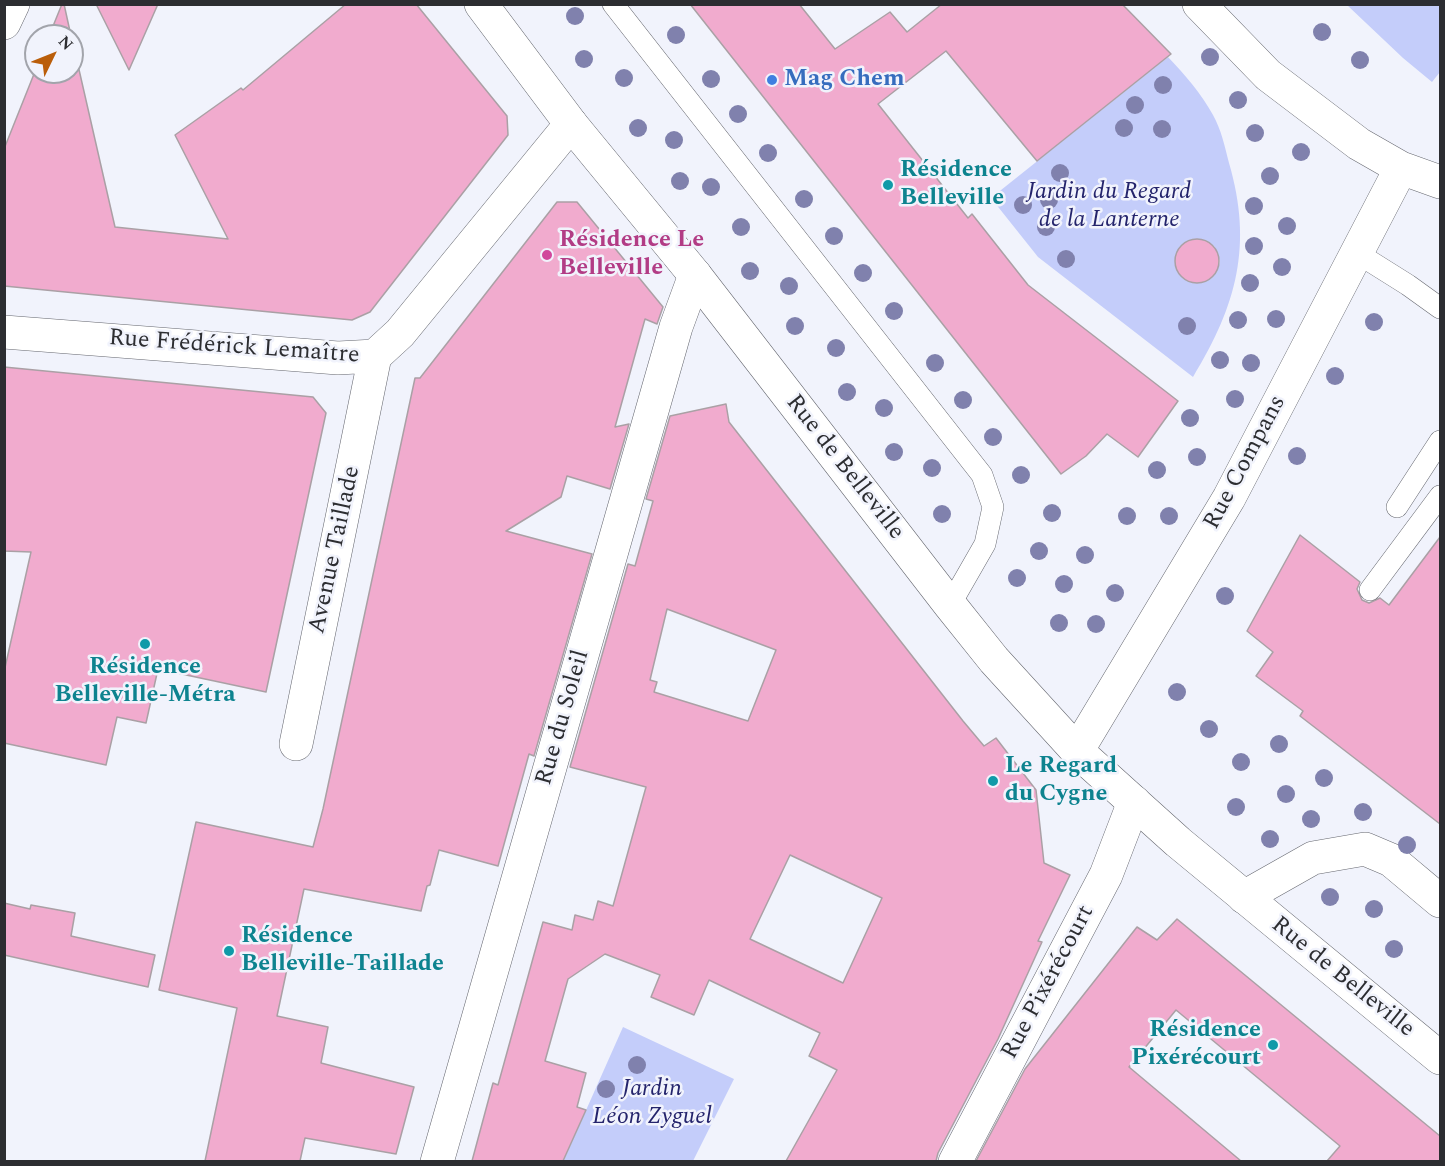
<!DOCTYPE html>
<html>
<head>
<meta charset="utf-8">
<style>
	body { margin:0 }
	#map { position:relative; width:1445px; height:1166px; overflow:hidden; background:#f1f3fc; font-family:Spectral,serif }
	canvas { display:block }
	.frame { position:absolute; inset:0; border:6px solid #2c2d31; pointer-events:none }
	.north { position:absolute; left:24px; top:24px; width:60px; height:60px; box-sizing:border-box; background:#f1f3fc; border:2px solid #a2a4ab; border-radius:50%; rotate:47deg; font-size:16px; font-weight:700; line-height:24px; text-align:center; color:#2c2d31 }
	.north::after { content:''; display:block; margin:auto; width:21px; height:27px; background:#ba5e0a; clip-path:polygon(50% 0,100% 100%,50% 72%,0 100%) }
</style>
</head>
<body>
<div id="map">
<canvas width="1445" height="1166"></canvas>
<div class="frame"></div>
<div class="north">N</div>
</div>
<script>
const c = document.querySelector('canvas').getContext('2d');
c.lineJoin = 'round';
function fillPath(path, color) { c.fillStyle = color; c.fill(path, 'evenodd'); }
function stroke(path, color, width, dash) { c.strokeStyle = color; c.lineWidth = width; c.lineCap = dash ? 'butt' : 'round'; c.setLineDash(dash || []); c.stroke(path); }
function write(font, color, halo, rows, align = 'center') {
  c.font = font + ' Spectral,serif'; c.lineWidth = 5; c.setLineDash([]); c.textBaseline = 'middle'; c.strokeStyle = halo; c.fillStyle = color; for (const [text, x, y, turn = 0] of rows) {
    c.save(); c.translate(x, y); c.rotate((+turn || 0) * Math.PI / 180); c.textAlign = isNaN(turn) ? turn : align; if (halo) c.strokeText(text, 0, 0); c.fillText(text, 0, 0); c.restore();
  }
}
fillPath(new Path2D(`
	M 1347,5 L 1440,5 L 1440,72 L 1432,82 L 1403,58 Z
	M 1168,57 C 1185,75 1201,93 1213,115 C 1221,129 1225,147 1229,163 C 1253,245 1237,305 1193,377 L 1038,257 L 991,198 ZM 1199,239 L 1214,246 L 1220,261 C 1216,282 1195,291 1179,274 L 1175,258 L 1183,244 Z
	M 623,1027 L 734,1079 L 693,1161 L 563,1162 Z`), '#c4cdfa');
const building = new Path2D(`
	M 62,4 L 64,4 L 71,36 L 49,36 Z
	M 96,4 L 158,4 L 129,70 Z
	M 346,4 L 416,4 L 507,116 L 508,135 L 370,312 L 352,320 L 4,286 L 4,149 L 36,69 L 36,72 L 72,72 L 72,39 L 115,227 L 228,239 L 175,135 L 241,88 L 243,90 Z
	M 690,4 L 799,4 L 835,49 L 890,12 L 907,32 L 942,4 L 1122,4 L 1171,54 L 1037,161 L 946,51 L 878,104 L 968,218 L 972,214 L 1028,285 L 1178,401 L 1138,457 L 1107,434 L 1086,456 L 1061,474 Z
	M 557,202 L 577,202 L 663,307 L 657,324 L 645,319 L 615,427 L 629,424 L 610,489 L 567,476 L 561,497 L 506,531 L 592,554 L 534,756 L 529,754 L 498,866 L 439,850 L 430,885 L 427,886 L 421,911 L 304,889 L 277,1016 L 328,1027 L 321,1063 L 414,1087 L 396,1154 L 305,1138 L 300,1161 L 205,1161 L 237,1008 L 159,990 L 196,822 L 313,847 L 323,809 L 415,378 L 420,378 Z
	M1175 261a22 22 0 1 1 44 0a22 22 0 1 1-44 0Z
	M 4,367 L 313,397 L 326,413 L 266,692 L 158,669 L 146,723 L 117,717 L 106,765 L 4,743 L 4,672 L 31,552 L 4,551 Z
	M 726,404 L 729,422 L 963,721 L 984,746 L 996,738 L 1036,790 L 1044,863 L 1070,875 L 1038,941 L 1042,942 L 998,1039 L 938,1153 L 936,1161 L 786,1161 L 837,1070 L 809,1056 L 820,1033 L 709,980 L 694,1015 L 651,997 L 660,975 L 605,954 L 568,979 L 545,1061 L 586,1073 L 577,1107 L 586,1110 L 563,1161 L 472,1161 L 493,1083 L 498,1085 L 543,922 L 572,930 L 575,915 L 593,920 L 598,901 L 613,906 L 646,787 L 570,767 L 628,564 L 635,566 L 653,501 L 646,499 L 670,416 ZM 667,609 L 776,650 L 748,721 L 654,692 L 657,682 L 650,680 ZM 790,855 L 882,898 L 843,983 L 750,939 Z
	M 1300,535 L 1360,582 L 1357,589 L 1362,600 L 1369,603 L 1380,598 L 1389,605 L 1440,537 L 1440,824 L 1300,716 L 1303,711 L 1256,676 L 1273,652 L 1247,631 Z
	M 4,903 L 30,909 L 31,905 L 75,913 L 71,936 L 155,955 L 148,987 L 4,955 Z
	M 1177,919 L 1440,1136 L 1440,1161 L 1327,1161 L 1340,1146 L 1176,1010 L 1129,1067 L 1241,1161 L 976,1161 L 1025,1069 L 1137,927 L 1157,940 Z`);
fillPath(building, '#f1abce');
stroke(building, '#aaa0a5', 1.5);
const lane = new Path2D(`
	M 613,4 L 982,475 L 993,507 L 985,544 L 950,605
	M 1357,253 L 1408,285 L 1440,308
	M 1397,507 L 1440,441
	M 1370,590 L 1440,496`);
const street = new Path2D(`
	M 1199,4 L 1268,75 L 1359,144 L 1401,168 L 1440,182
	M 4,23 L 13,4
	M 4,332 L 338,358 L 375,356 L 400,333 L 571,124
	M 296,744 L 375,356
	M 1077,751 L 1229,498 L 1401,168
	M 1244,897 L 1313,858 L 1365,849 L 1391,860 L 1440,901
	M 437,1162 L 676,327 L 695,275
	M 955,1162 L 1106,875 L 1134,802`);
const secondary = new Path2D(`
	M 481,4 L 571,124 L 695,275 L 950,605 L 994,660 L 1077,751 L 1178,842 L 1440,1058`);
stroke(lane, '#65676f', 22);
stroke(street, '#65676f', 34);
stroke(secondary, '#65676f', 34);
stroke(lane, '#fff', 21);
stroke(street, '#fff', 33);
stroke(secondary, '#fff', 33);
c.fillStyle = '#8081ad';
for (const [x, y] of [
	[575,16],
	[1322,32],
	[676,35],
	[1210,57],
	[584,59],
	[1360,60],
	[624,78],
	[711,79],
	[1163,85],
	[1238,100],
	[1135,105],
	[738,114],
	[638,128],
	[1124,128],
	[1162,129],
	[1255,133],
	[674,140],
	[1301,152],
	[768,153],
	[1060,173],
	[1270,176],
	[680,181],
	[711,187],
	[804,199],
	[1049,200],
	[1023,205],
	[1254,206],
	[1287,226],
	[741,227],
	[1046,227],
	[834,236],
	[1254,246],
	[1066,259],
	[1282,267],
	[750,271],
	[863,273],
	[1250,283],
	[789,286],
	[894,311],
	[1276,319],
	[1238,320],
	[1374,322],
	[795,326],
	[1187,326],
	[836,348],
	[1220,360],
	[935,363],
	[1251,363],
	[1335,376],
	[847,392],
	[1235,399],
	[963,400],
	[884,408],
	[1190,418],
	[993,437],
	[894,452],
	[1297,456],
	[1197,457],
	[932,468],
	[1157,470],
	[1021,475],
	[1052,513],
	[942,514],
	[1127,516],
	[1169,516],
	[1039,551],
	[1085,555],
	[1017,578],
	[1064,584],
	[1115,593],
	[1225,596],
	[1059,623],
	[1096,624],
	[1177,692],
	[1209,729],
	[1279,744],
	[1241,762],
	[1324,778],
	[1286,794],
	[1236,807],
	[1363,812],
	[1311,819],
	[1270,839],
	[1407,845],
	[1330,897],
	[1374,909],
	[1394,949],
	[637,1065],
	[606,1089]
]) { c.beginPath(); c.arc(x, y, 9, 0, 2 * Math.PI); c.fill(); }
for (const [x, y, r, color] of [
	[772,80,6,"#3f7fe0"],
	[888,185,6,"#0f9aa8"],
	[547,255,6,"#d1479c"],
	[145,644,6,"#0f9aa8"],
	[993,781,6,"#0f9aa8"],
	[229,951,6,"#0f9aa8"],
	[1273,1045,6,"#0f9aa8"]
]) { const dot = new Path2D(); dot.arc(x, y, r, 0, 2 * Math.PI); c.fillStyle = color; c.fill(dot); stroke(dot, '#f1f3fc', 2); }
write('bold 24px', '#366cbe', '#f1f3fc', [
	["Mag Chem",784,80]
], 'left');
write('bold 24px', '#0d838f', '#f1f3fc', [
	["Résidence",900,171],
	["Belleville",900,199],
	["Résidence",145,668,"center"],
	["Belleville-Métra",145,696,"center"],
	["Le Regard",1005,767],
	["du Cygne",1005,795],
	["Résidence",241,937],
	["Belleville-Taillade",241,965],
	["Résidence",1261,1031,"right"],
	["Pixérécourt",1261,1059,"right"]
], 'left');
write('italic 24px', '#24246c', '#f1f3fc', [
	["Jardin du Regard",1109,193],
	["de la Lanterne",1109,221],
	["Jardin",652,1090],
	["Léon Zyguel",652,1118]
]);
write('bold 24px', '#b23c85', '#f1f3fc', [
	["Résidence Le",559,241],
	["Belleville",559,269]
], 'left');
write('24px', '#2c2d31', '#f1f3fc', [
	["Rue Frédérick Lemaître",234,348,4],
	["Rue Compans",1246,463,-62],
	["Rue de Belleville",844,468,52],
	["Avenue Taillade",336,550,-78],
	["Rue du Soleil",564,718,-74],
	["Rue de Belleville",1342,978,39],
	["Rue Pixérécourt",1049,983,-62]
]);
</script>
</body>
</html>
